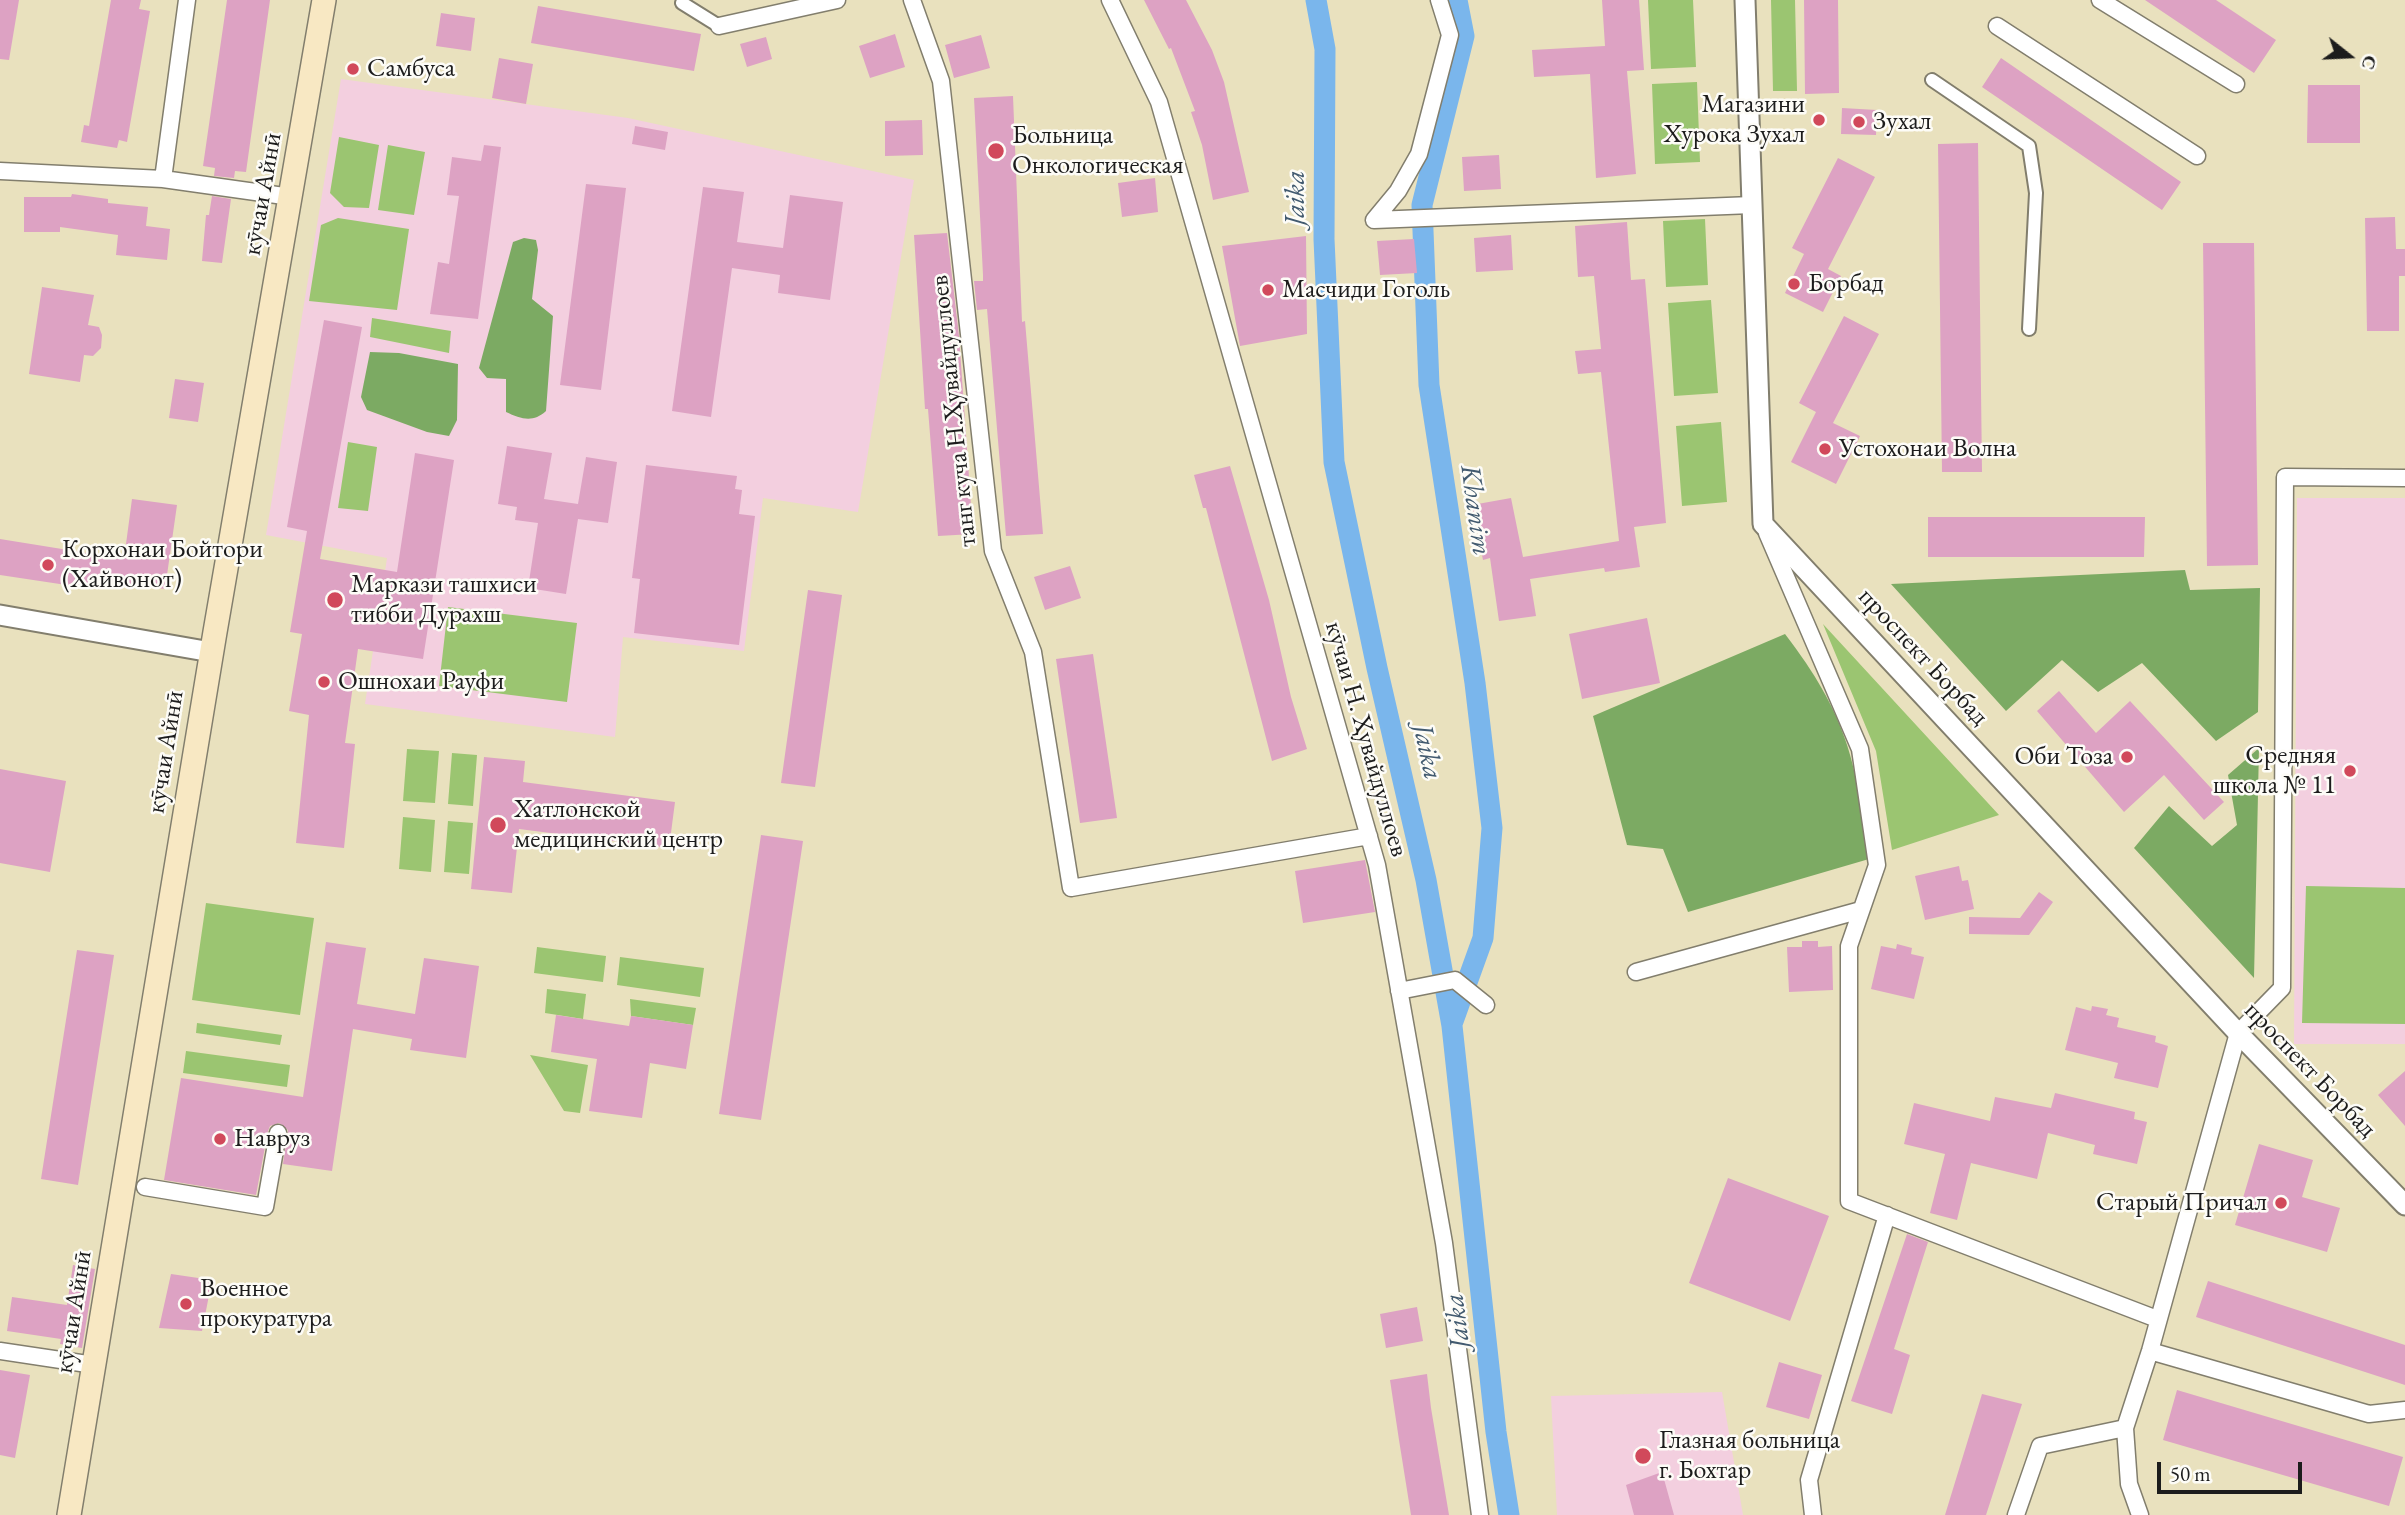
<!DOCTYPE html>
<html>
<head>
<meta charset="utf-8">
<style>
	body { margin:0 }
	#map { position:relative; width:2405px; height:1515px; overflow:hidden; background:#e9e1be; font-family:"EB Garamond",serif }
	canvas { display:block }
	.north { position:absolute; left:2314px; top:21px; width:70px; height:70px; -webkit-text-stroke:5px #fdfcf7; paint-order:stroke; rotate:108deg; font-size:19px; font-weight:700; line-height:28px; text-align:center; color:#1c1c1c }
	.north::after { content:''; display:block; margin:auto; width:24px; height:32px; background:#1c1c1c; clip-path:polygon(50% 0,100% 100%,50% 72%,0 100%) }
	.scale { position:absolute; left:2157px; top:1462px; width:145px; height:32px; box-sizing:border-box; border:4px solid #1c1c1c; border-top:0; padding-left:9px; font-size:21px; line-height:24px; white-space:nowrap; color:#1c1c1c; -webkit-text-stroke:5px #fdfcf7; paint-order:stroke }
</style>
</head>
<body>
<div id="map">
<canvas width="2405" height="1515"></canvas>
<div class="north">С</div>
<div class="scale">50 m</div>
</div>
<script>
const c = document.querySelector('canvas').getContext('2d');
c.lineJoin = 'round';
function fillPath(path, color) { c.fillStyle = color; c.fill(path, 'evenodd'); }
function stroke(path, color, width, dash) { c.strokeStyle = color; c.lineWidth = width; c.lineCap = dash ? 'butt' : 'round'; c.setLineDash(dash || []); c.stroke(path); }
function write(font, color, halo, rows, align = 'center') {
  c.font = font + ' "EB Garamond",serif'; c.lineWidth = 5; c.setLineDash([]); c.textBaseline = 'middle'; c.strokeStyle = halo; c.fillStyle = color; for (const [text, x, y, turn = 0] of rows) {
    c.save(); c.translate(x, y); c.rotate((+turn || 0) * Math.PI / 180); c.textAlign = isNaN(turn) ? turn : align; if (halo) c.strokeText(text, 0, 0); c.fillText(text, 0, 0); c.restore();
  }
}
fillPath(new Path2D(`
	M 341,79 L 628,118 L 914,180 L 858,512 L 763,498 L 744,651 L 623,637 L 615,737 L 365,704 L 387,558 L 266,535 Z
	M 2297,498 L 2405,498 L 2405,1044 L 2294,1044 Z
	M 1722,1392 L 1743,1515 L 1557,1515 L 1551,1396 Z`), '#f3cfdf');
fillPath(new Path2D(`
	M 1648,0 L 1693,0 L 1696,67 L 1651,69 Z
	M 1771,0 L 1795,0 L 1797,91 L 1773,91 Z
	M 1697,82 L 1700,162 L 1655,164 L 1652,84 Z
	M 339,137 L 379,145 L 369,208 L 344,207 L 330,193 Z
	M 388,145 L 425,152 L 414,215 L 378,210 Z
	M 338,218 L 409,229 L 397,310 L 309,301 L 321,225 Z
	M 1705,219 L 1708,285 L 1666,287 L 1663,221 Z
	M 1711,300 L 1718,393 L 1674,396 L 1668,303 Z
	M 372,318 L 451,331 L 449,353 L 370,337 Z
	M 1721,422 L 1727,502 L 1682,506 L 1676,426 Z
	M 348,442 L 377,447 L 368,511 L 338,508 Z
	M 448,607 L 577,623 L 567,702 L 439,686 Z
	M 1823,624 L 1999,815 L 1892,850 L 1876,751 Z
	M 407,749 L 439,751 L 435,803 L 403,801 Z
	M 452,753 L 477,755 L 473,806 L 448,804 Z
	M 403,817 L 435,820 L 431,872 L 399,869 Z
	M 448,821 L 473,823 L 469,874 L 444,872 Z
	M 2306,886 L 2405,888 L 2405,1024 L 2302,1023 Z
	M 206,903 L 314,918 L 300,1015 L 192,1000 Z
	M 537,947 L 606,956 L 603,982 L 534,973 Z
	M 620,957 L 704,968 L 700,997 L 617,985 Z
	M 547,989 L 586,994 L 583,1019 L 545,1013 Z
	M 630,999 L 696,1008 L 693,1025 L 631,1016 Z
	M 197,1023 L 282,1035 L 280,1045 L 196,1033 Z
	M 186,1051 L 290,1065 L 287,1087 L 183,1073 Z
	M 530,1055 L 588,1065 L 580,1113 L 564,1111 Z`), '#9bc571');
fillPath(new Path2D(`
	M 524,238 L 536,240 L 538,250 L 532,299 L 553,316 L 546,411 C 533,423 521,419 506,412 L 506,379 L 487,378 L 479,368 L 513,242 Z
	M 370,352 L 399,353 L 458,364 L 457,420 L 449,436 L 427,432 L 367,410 L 361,397 Z
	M 2185,570 L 2190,590 L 2260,588 L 2258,712 L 2216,741 L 2142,663 L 2098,692 L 2062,660 L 2006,711 L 1891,584 Z
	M 1785,634 C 1847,715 1856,760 1869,859 L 1688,912 L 1663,849 L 1627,845 L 1593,716 Z
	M 2259,748 L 2254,978 L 2134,848 L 2169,806 L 2212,846 L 2237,825 L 2228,775 Z`), '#7caa63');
stroke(new Path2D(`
	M 1316,0 L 1325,49 L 1324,239 L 1334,462 L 1377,668 L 1426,880 L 1452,1026 L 1496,1432 L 1509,1515
	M 1452,1024 L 1483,938 L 1492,828 L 1475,683 L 1429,385 L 1422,205 L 1464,36 L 1457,0`), '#7ab6ec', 21);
fillPath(new Path2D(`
	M 0,0 L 19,0 L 9,60 L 0,59 Z
	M 111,0 L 141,0 L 139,9 L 150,11 L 127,142 L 119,140 L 117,148 L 81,142 L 84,125 L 89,126 Z
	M 227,0 L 270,0 L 246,172 L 235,171 L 234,178 L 214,176 L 215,168 L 203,166 Z
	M 1144,0 L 1186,0 L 1212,50 L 1224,82 L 1249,192 L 1213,200 L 1202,145 L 1191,112 L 1195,111 L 1171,48 L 1169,49 Z
	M 1602,0 L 1639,0 L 1644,70 L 1627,71 L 1636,174 L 1596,178 L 1590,74 L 1534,77 L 1532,50 L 1605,46 Z
	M 1804,0 L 1838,0 L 1839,93 L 1805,94 Z
	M 2145,0 L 2216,0 L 2276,40 L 2254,73 Z
	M 538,6 L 701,34 L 694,71 L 531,43 Z
	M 441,13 L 475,18 L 471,51 L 436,46 Z
	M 895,34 L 905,67 L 870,78 L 859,46 Z
	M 981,35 L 990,68 L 954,78 L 945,45 Z
	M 766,37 L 772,59 L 747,67 L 740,44 Z
	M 499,58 L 533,64 L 526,104 L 492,98 Z
	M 2001,58 L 2181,182 L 2162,210 L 1982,87 Z
	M 2308,85 L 2360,85 L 2360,143 L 2307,143 Z
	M 1013,96 L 1022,322 L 1025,321 L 1043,534 L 1006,536 L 987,309 L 977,310 L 974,281 L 983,281 L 983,275 L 974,98 Z
	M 1842,108 L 1877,110 L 1876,135 L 1841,134 Z
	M 922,120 L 923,155 L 885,156 L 885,121 Z
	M 635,126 L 668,132 L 665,150 L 632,144 Z
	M 1978,143 L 1982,472 L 1942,472 L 1938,144 Z
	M 484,145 L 501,147 L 478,319 L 430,314 L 438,262 L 449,264 L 459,196 L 447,195 L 452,157 L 481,161 Z
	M 1499,155 L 1501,189 L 1464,191 L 1462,157 Z
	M 1838,158 L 1875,177 L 1828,269 L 1841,276 L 1823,312 L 1785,293 L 1804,254 L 1792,248 Z
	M 1155,178 L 1158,212 L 1122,217 L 1118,183 Z
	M 586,184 L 626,188 L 601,390 L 560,385 Z
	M 703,187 L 744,192 L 737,242 L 783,248 L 790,195 L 843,202 L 830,300 L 778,293 L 780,275 L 732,268 L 711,417 L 672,411 Z
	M 72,194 L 108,199 L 108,203 L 148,207 L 146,226 L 170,229 L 167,260 L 116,255 L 118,235 L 60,227 L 60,232 L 24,232 L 24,197 L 71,197 Z
	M 212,196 L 231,199 L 222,263 L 202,261 L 206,215 L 209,215 Z
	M 2395,217 L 2396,249 L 2405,249 L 2405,276 L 2399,276 L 2399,331 L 2367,331 L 2365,218 Z
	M 1627,222 L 1631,280 L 1645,279 L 1666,523 L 1634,527 L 1640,567 L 1605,572 L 1604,568 L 1530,579 L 1536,616 L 1499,621 L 1490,558 L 1483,560 L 1472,505 L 1511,498 L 1523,557 L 1619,541 L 1601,372 L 1578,374 L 1575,351 L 1601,349 L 1594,276 L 1578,277 L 1575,226 Z
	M 947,233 L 959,336 L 973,534 L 938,536 L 928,409 L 925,409 L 914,235 Z
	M 1511,235 L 1513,270 L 1476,272 L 1474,238 Z
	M 1306,236 L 1307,334 L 1240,346 L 1222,246 Z
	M 1414,239 L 1417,273 L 1380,275 L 1377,241 Z
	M 2203,243 L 2254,243 L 2258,565 L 2207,566 Z
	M 42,287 L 94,295 L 88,325 L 99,327 L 102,335 L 101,348 L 93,356 L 84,355 L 80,382 L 29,374 Z
	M 1844,316 L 1879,334 L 1833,423 L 1860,436 L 1836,484 L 1791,462 L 1816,412 L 1799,403 Z
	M 324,320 L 362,327 L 320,559 L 397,572 L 415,453 L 454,460 L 423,659 L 358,649 L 345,743 L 355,744 L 344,848 L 296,843 L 309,715 L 289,711 L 302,634 L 290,632 L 307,531 L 287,527 Z
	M 175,379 L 204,383 L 198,422 L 169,418 Z
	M 507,446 L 552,453 L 544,499 L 578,504 L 586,457 L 617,462 L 608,523 L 578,519 L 566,594 L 528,588 L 538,523 L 515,520 L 517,507 L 498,504 Z
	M 646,465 L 737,476 L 735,489 L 742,490 L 739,514 L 755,516 L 739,645 L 634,633 L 640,579 L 632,578 Z
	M 1230,466 L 1269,600 L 1291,697 L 1307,749 L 1272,761 L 1206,508 L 1203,508 L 1194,475 Z
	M 132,499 L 177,505 L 165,589 L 95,579 L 93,589 L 0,575 L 0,539 L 124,559 Z
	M 1928,517 L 2145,517 L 2144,557 L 1928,557 Z
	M 1070,566 L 1081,598 L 1045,610 L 1034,577 Z
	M 808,590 L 842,595 L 815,787 L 781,783 Z
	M 1647,618 L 1660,683 L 1582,699 L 1569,634 Z
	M 1093,654 L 1117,818 L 1080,823 L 1056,659 Z
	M 2059,691 L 2096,733 L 2130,701 L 2224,802 L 2204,820 L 2164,775 L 2124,812 L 2037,711 Z
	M 484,757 L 525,761 L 523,782 L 675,802 L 669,848 L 519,829 L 512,893 L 471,889 Z
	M 0,769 L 66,781 L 50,872 L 0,863 Z
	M 761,835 L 803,841 L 761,1120 L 719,1114 Z
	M 1365,860 L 1375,912 L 1303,923 L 1295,871 Z
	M 1959,866 L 1962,881 L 1968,880 L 1974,909 L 1925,920 L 1915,876 Z
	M 2039,892 L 2053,902 L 2029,935 L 1969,934 L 1969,917 L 2020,918 Z
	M 1802,941 L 1818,941 L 1818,947 L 1832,946 L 1833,990 L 1789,992 L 1787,947 L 1802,947 Z
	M 326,942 L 366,948 L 357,1004 L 415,1014 L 424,958 L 479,966 L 466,1058 L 410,1050 L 412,1039 L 353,1029 L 332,1171 L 283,1164 L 288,1130 L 279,1123 L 270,1126 L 268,1131 L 256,1195 L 164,1180 L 181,1078 L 303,1097 Z
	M 1897,944 L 1912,948 L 1911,954 L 1924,957 L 1914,999 L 1871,989 L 1881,946 L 1896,949 Z
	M 77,950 L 114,955 L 78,1185 L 41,1179 Z
	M 2092,1006 L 2108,1009 L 2106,1015 L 2119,1018 L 2117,1027 L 2156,1036 L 2155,1042 L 2168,1046 L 2158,1088 L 2114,1078 L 2118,1063 L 2065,1050 L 2076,1007 L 2091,1011 Z
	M 556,1015 L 629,1026 L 631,1016 L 693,1025 L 686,1069 L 650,1063 L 642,1118 L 589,1111 L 597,1059 L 551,1052 Z
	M 2405,1071 L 2405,1126 L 2378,1095 Z
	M 2055,1093 L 2135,1112 L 2134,1119 L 2147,1122 L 2137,1164 L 2093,1154 L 2095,1145 L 2048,1133 L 2037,1179 L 1971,1163 L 1957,1220 L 1930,1213 L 1945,1154 L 1904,1144 L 1914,1103 L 1990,1121 L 1995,1097 L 2051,1108 Z
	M 2259,1144 L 2313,1160 L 2302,1197 L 2340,1208 L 2327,1252 L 2235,1225 Z
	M 1728,1178 L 1829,1216 L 1790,1321 L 1689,1283 Z
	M 1907,1234 L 1928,1242 L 1894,1349 L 1910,1355 L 1892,1414 L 1851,1401 Z
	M 73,1265 L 95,1269 L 82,1348 L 60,1344 L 61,1339 L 7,1331 L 12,1297 L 67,1305 Z
	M 171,1274 L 212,1280 L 202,1331 L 159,1328 Z
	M 2208,1281 L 2405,1345 L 2405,1385 L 2196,1317 Z
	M 1417,1307 L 1423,1341 L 1386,1348 L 1380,1314 Z
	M 1779,1362 L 1822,1375 L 1809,1419 L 1766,1407 Z
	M 0,1370 L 30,1375 L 15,1458 L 0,1455 Z
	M 1427,1374 L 1431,1408 L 1449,1515 L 1411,1515 L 1399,1440 L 1390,1380 Z
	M 2177,1390 L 2403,1457 L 2389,1506 L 2163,1440 Z
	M 1982,1394 L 2022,1404 L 1986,1515 L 1945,1515 Z
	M 1662,1472 L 1674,1515 L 1634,1515 L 1626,1485 Z`), '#dda2c3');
const pedestrian = new Path2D(`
	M 682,3 L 719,26
	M 1932,80 L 2029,146 L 2036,193 L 2029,329`);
const minor = new Path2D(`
	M 912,0 L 941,81 L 993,551 L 1033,652 L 1071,888 L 1369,836
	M 1110,0 L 1159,102 L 1377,865 L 1444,1243 L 1480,1515
	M 1439,0 L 1450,35 L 1419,154 L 1398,191 L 1374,220 L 1752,205
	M 2100,0 L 2236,84
	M 719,26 L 837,0
	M 1997,26 L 2197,156
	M 0,171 L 163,179 L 291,197
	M 163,179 L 187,0
	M 1767,533 L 1860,749 L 1877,865 L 1849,946 L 1849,1201 L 2157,1319
	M 1636,972 L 1861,910
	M 1399,991 L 1455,980 L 1486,1005
	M 145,1187 L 265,1207 L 278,1133
	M 0,1351 L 94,1365
	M 2150,1351 L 2369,1414 L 2405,1410
	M 1813,1515 L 1809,1480 L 1887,1215
	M 2016,1515 L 2040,1446 L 2125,1428
	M 2140,1515 L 2129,1484 L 2125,1428 L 2150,1351 L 2238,1033 L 2282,988 L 2285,477 L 2405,478`);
const tertiary = new Path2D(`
	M 1745,0 L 1763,524 L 2238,1033 L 2405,1205
	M 0,615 L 211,652`);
const secondary = new Path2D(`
	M 69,1515 L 215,632 L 324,0`);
stroke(pedestrian, '#827e6d', 16);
stroke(minor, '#827e6d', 19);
stroke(tertiary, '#827e6d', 23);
stroke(secondary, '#827e6d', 26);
stroke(pedestrian, '#fff', 12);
stroke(minor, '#fff', 16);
stroke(tertiary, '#fff', 19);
stroke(secondary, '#f8e8c3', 23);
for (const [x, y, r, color] of [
	[353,69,7,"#d1495b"],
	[1819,120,7,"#d1495b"],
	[1859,122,7,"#d1495b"],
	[996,151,9,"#d1495b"],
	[1794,284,7,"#d1495b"],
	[1268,290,7,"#d1495b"],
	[1825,449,7,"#d1495b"],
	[48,565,7,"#d1495b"],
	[335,600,9,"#d1495b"],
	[324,682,7,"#d1495b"],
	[2127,757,7,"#d1495b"],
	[2350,771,7,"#d1495b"],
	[498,825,9,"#d1495b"],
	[220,1139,7,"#d1495b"],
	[2281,1203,7,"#d1495b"],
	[186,1304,7,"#d1495b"],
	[1643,1456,9,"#d1495b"]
]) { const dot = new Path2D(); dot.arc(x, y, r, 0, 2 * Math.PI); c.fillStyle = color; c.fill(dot); stroke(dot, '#fdfcf7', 2.5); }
write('26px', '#1c1c1c', '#fdfcf7', [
	["Самбуса",367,69],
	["Магазини",1805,105,"right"],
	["Хурока Зухал",1805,135,"right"],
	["Зухал",1873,122],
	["Больница",1012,136],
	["Онкологическая",1012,166],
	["Борбад",1808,284],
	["Масчиди Гоголь",1282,290],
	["Устохонаи Волна",1839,449],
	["Корхонаи Бойтори",62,550],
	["(Хайвонот)",62,580],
	["Маркази ташхиси",351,585],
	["тибби Дурахш",351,615],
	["Ошнохаи Рауфи",338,682],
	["Средняя",2336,756,"right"],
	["школа № 11",2336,786,"right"],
	["Оби Тоза",2113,757,"right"],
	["Хатлонской",514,810],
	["медицинский центр",514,840],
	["Навруз",234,1139],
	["Старый Причал",2267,1203,"right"],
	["Военное",200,1289],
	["прокуратура",200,1319],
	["Глазная больница",1659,1441],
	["г. Бохтар",1659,1471]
], 'left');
write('26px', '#1c1c1c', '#fdfcf7', [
	["кӯчаи Айнӣ",263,194,-80],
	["танг куча Н.Ҳувайдуллоев",954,411,-96],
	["проспект Борбад",1923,657,47],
	["кӯчаи Н. Ҳувайдуллоев",1366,739,74],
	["кӯчаи Айнӣ",166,752,-81],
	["проспект Борбад",2310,1070,46],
	["кӯчаи Айнӣ",74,1312,-81]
]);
write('italic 28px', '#425a6f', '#fdfcf7', [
	["Jaika",1296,198,-90],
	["Khanim",1475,510,82],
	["Jaika",1427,752,78],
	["Jaika",1458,1321,-97]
]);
</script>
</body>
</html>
